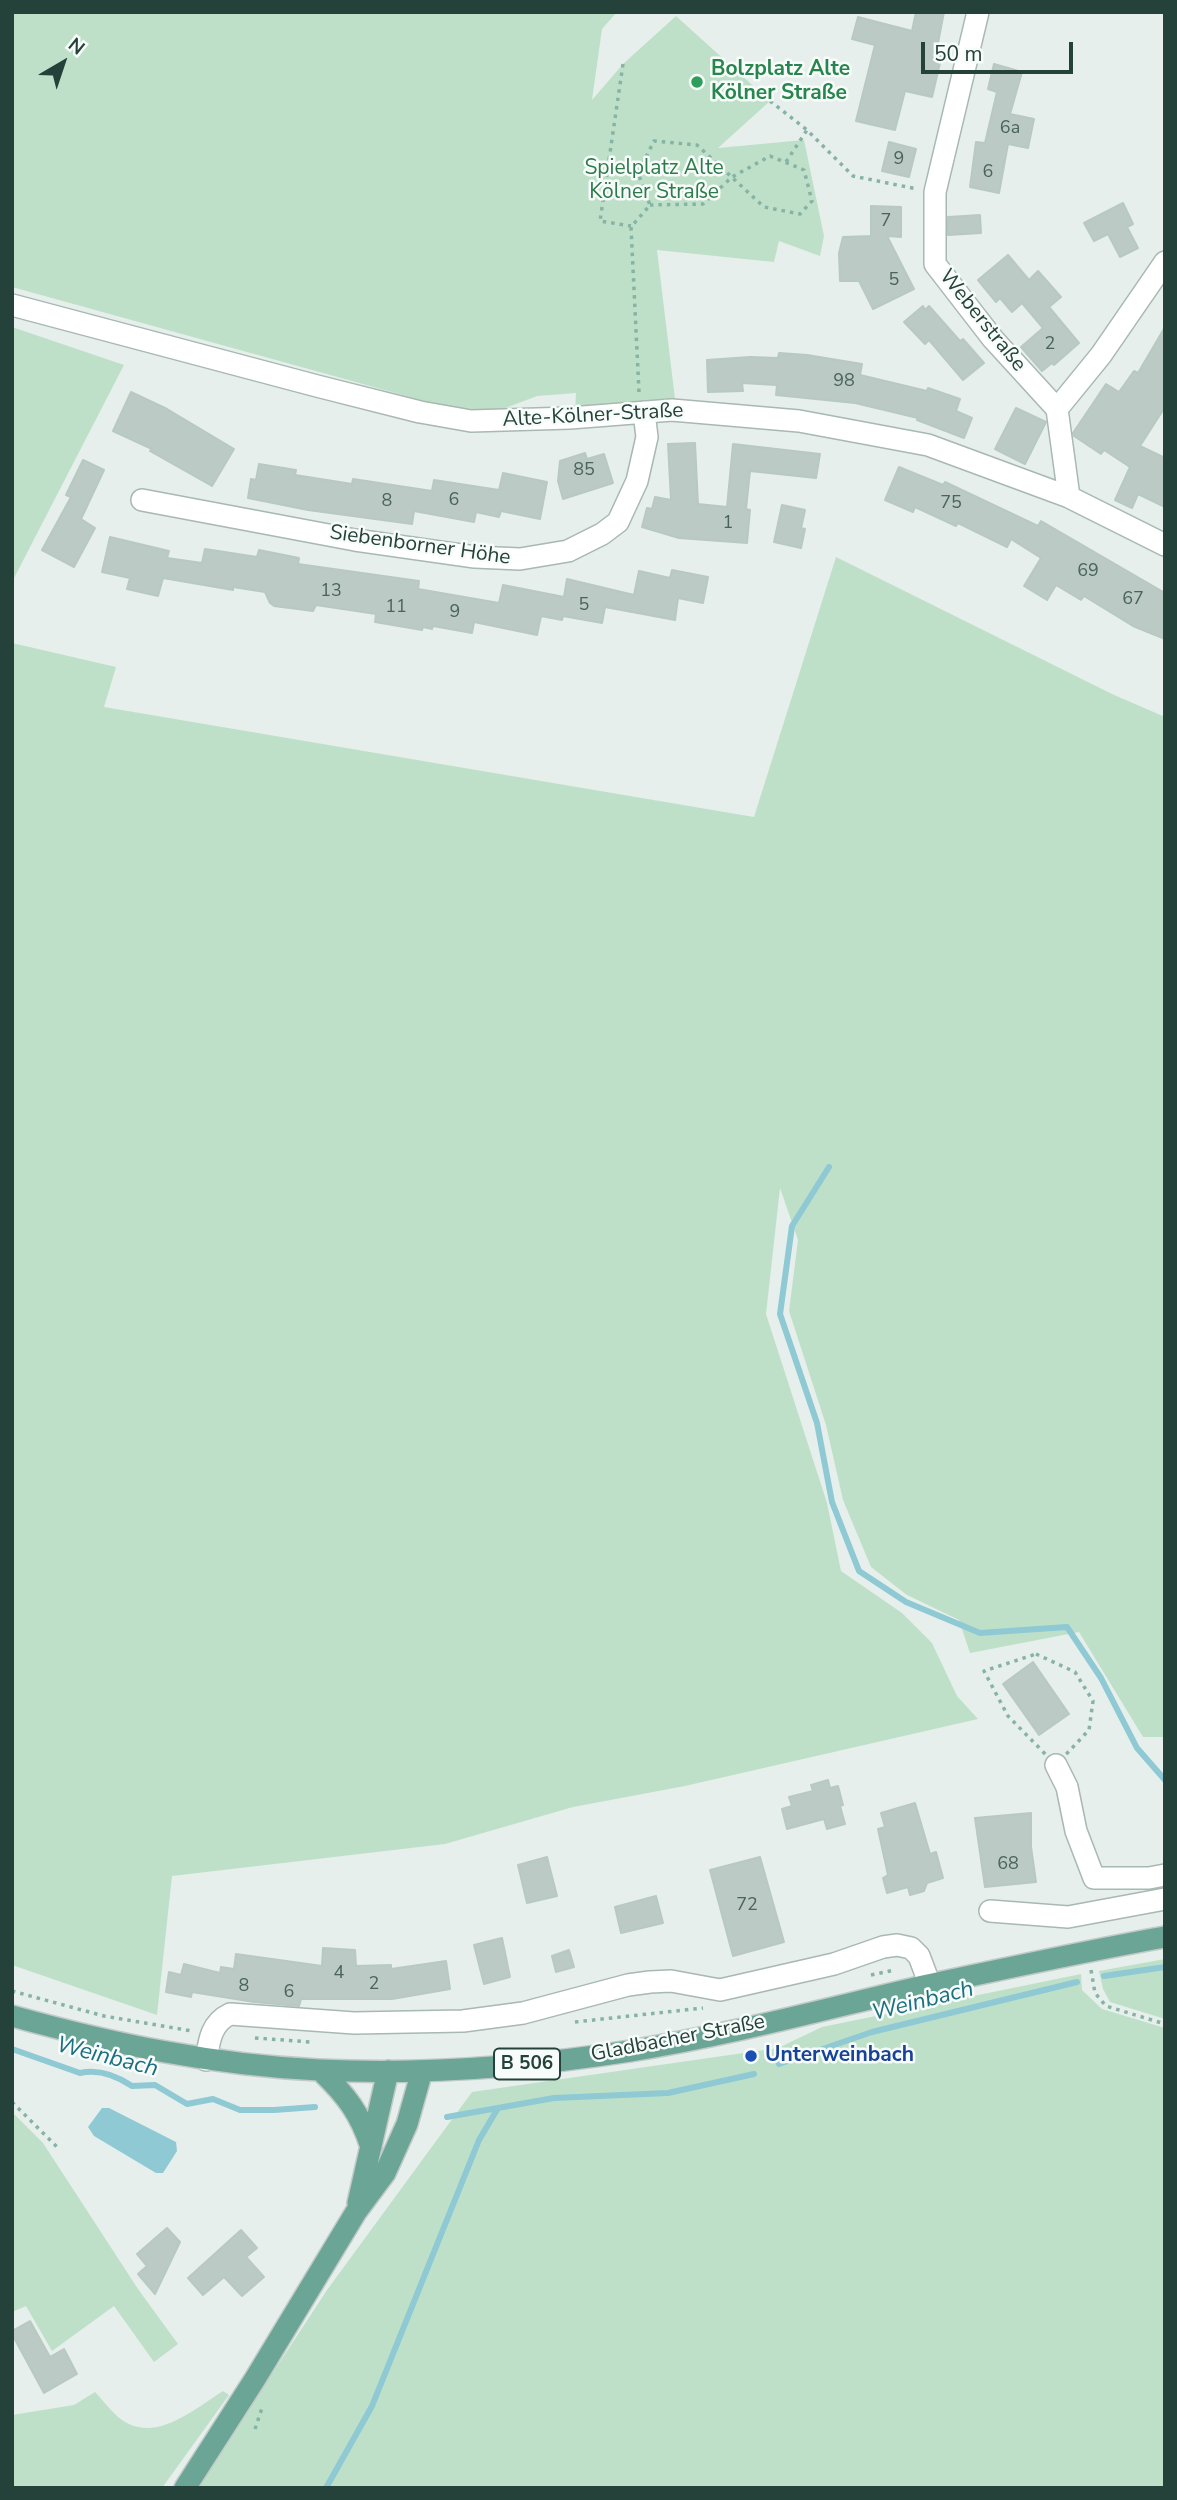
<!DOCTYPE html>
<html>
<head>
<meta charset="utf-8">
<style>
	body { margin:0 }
	#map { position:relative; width:1177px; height:2500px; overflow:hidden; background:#e6efeb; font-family:"Nunito Sans",sans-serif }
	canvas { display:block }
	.frame { position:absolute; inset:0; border:14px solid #24423a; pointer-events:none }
	.north { position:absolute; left:28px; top:28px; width:70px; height:70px; -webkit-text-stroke:5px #f7fbf9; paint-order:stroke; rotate:39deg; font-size:19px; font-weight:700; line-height:28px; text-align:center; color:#24423a }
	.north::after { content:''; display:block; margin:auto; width:24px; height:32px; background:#24423a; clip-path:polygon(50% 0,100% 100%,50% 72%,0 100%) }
	.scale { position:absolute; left:921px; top:42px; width:152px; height:32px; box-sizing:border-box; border:4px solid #24423a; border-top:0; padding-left:9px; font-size:21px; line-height:24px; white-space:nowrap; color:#24423a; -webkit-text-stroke:5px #f7fbf9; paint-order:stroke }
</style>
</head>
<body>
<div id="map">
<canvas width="1177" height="2500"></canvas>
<div class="frame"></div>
<div class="north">N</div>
<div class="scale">50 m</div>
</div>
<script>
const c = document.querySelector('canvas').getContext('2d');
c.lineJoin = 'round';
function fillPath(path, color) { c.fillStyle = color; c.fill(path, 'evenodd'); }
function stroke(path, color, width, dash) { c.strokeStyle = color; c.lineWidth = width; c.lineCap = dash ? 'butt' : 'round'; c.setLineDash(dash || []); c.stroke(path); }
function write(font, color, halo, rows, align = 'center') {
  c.font = font + ' "Nunito Sans",sans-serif'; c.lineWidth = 5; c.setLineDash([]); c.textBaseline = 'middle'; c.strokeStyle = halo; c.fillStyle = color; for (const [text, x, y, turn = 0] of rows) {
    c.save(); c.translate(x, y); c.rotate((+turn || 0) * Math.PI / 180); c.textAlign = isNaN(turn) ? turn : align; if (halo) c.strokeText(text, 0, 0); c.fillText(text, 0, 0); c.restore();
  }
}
fillPath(new Path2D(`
	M 12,12 L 617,12 L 602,29 L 592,100 L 623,64 L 676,16 L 770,101 L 718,148 L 804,140 L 824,236 L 820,256 L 779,241 L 774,262 L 657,250 L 676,407 L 575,416 L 576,393 L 537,396 L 482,417 L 12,287 Z
	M 12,327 L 124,365 L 12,582 Z
	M 836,557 L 1112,694 L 1165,717 L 1165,1737 L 1143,1737 L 1079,1632 L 970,1653 L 959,1620 L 907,1595 L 871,1567 L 843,1500 L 826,1425 L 789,1311 L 798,1240 L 780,1188 L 766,1314 L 827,1503 L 841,1571 L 902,1613 L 932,1643 L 957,1696 L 978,1719 L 685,1786 L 573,1807 L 445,1844 L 172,1876 L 157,2015 L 12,1965 L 12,643 L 116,667 L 104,707 L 754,817 Z
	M 1165,1959 L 1165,2019 L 1110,2002 L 1103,1989 L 1099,1971 Z
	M 1081,1974 L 1082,1990 L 1102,2009 L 1165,2028 L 1165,2488 L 197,2488 L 327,2290 L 472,2092 L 778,2048 L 822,2027 Z
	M 12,2112 L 43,2143 L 138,2289 L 178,2344 L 154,2362 L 114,2306 L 52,2351 L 26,2306 L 12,2312 Z
	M 223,2391 L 229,2395 L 162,2488 L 12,2488 L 12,2415 L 74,2405 L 95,2392 C 102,2399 109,2409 117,2416 C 152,2447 193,2410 223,2391 Z`), '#bfe0c8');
fillPath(new Path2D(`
	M 102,2108 L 109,2108 L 176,2142 L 177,2151 L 163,2173 L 156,2173 L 94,2136 L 88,2127 Z`), '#8ec9d4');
stroke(new Path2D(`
	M 829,1167 L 792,1226 L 780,1314 L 817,1423 L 832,1502 L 859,1571 L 906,1602 L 980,1633 L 1067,1627 L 1101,1678 L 1137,1748 L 1165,1780
	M 1104,1976 L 1165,1967
	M 12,2049 L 80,2073 C 98,2069 117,2076 132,2086 L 155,2085 L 187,2104 L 213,2099 L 240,2110 L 274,2110 L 315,2107
	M 779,2064 L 872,2032 L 1077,1982
	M 447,2117 L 554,2098 L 668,2093 L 754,2074
	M 326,2488 L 372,2406 L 479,2140 L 498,2108`), '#8ec9d4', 6);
const building = new Path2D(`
	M 916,12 L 944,12 L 937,48 L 943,50 L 932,97 L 905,91 L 895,130 L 856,121 L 875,45 L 852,39 L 858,17 L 912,31 Z
	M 994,64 L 1022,72 L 1010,114 L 1034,119 L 1028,148 L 1008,144 L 999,193 L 970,187 L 976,142 L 985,143 L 997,92 L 988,89 Z
	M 889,142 L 916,149 L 909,177 L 882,171 Z
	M 1123,203 L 1133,224 L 1127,227 L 1138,248 L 1120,257 L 1108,234 L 1094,241 L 1084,223 Z
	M 871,206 L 901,207 L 901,237 L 887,236 L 914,289 L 873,309 L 859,281 L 840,281 L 839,253 L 843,237 L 871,236 Z
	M 980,215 L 981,233 L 948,235 L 948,217 Z
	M 1008,255 L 1029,280 L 1038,271 L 1061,297 L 1049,307 L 1079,343 L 1054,365 L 1052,363 L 1042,371 L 1021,347 L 1043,328 L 1022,303 L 1012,312 L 1000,298 L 996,302 L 978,280 Z
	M 923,306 L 925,310 L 929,306 L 960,341 L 963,339 L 984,363 L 963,380 L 929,340 L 925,344 L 904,322 Z
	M 1165,327 L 1165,407 L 1140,446 L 1165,458 L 1165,507 L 1138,494 L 1132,508 L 1115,500 L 1130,467 L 1104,450 L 1101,454 L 1074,436 L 1073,433 L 1106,384 L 1119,392 L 1134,371 L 1138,373 Z
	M 779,353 L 807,355 L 862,364 L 860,375 L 927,391 L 928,388 L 960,399 L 956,411 L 972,418 L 964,438 L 917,420 L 918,418 L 855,403 L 776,395 L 777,385 L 742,383 L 743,391 L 708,392 L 707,360 L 750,357 L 778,358 Z
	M 131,392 L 167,409 L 234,449 L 212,486 L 150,451 L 152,449 L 113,431 Z
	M 1016,408 L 1046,422 L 1025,464 L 995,449 Z
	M 695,443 L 698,504 L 727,507 L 733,444 L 820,454 L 816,478 L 750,471 L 746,509 L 750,510 L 747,543 L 679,538 L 642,527 L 647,508 L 652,509 L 655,497 L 671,500 L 668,444 Z
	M 585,453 L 587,459 L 604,454 L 613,483 L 563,499 L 558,481 L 560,461 Z
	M 83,460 L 104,470 L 81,519 L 95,528 L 74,567 L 42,550 L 71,497 L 66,495 Z
	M 259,464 L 296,470 L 295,475 L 352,484 L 353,479 L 432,491 L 434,480 L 499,490 L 503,473 L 547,482 L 540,519 L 501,511 L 499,517 L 476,512 L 474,522 L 414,511 L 412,524 L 308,510 L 248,498 L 251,479 L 256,480 Z
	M 899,467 L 943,485 L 945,482 L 1038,526 L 1041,521 L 1165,593 L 1165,639 L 1133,626 L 1084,596 L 1081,600 L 1056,585 L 1047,600 L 1024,586 L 1041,558 L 1011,539 L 1007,547 L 958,523 L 956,526 L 915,507 L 913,512 L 885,500 Z
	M 782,505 L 805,510 L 801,528 L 805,529 L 801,548 L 774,542 Z
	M 110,537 L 169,551 L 167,558 L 202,563 L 205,549 L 257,557 L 259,550 L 299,558 L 298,564 L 419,581 L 418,589 L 499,603 L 503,585 L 564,597 L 567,579 L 634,595 L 639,571 L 670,578 L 672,570 L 708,577 L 703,603 L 678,598 L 675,620 L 605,607 L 602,623 L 563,616 L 562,620 L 541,616 L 537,635 L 474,622 L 472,633 L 433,626 L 432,629 L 423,627 L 422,630 L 375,622 L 376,614 L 316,605 L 313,611 L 274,606 L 270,603 L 265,592 L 233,587 L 233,590 L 163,578 L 158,596 L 127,589 L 130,578 L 102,572 Z
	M 1033,1662 L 1069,1714 L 1039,1735 L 1003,1684 Z
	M 828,1780 L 830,1788 L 838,1786 L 843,1805 L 840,1806 L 845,1824 L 827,1829 L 824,1819 L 787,1829 L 782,1809 L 792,1806 L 789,1797 L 813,1791 L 811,1785 Z
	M 915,1803 L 930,1854 L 936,1852 L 943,1878 L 927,1883 L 924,1891 L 910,1895 L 908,1887 L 887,1893 L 883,1878 L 888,1875 L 878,1829 L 885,1827 L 881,1813 Z
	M 1031,1813 L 1031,1847 L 1036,1882 L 985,1887 L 975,1818 Z
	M 547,1857 L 557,1896 L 527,1903 L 518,1865 Z
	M 760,1857 L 784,1942 L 733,1956 L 710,1870 Z
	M 656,1896 L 663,1923 L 621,1933 L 615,1907 Z
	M 502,1938 L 510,1977 L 484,1984 L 474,1945 Z
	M 323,1948 L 355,1950 L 356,1966 L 391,1965 L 391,1969 L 446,1961 L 450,1989 L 392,1999 L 301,1999 L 299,2006 L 254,2002 L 192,1992 L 191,1997 L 166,1992 L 169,1972 L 181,1975 L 184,1964 L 220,1973 L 221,1967 L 234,1969 L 236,1954 L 322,1966 Z
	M 569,1950 L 574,1967 L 556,1972 L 552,1956 Z
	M 167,2228 L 180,2242 L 155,2294 L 138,2274 L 147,2266 L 137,2254 Z
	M 241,2230 L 257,2248 L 246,2257 L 264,2277 L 242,2296 L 224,2277 L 203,2295 L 188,2278 Z
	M 30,2321 L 50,2357 L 64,2349 L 77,2374 L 44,2393 L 12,2334 L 12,2331 Z`);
fillPath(building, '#bbcac4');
stroke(building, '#b8c9c2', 2);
const minor = new Path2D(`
	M 978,12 L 935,192 L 935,264 L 993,339 L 1057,409 L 1069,497
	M 12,305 L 317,386 L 420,412 L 471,421 L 570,418 L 672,410 L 799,421 L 928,445 L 1069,497 L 1165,545
	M 1057,409 L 1101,355 L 1165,262
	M 142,500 L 355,540 L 475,557 L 520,559 L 568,551 L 602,534 L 618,522 L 637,481 L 647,437 L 644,412
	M 1056,1765 L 1067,1787 L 1076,1831 L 1094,1878 L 1149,1878 L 1165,1875
	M 990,1911 L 1068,1917 L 1165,1899
	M 206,2060 C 209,2041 211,2023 230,2014 L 354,2023 L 463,2021 L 523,2013 L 628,1985 L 650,1982 L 671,1981 L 720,1990 L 834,1964 L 883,1947 L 897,1945 L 911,1948 L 919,1956 L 930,1985`);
const major = new Path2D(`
	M 12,2016 C 113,2044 214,2065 319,2070 C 422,2075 527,2067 630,2051 C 730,2035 829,2008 928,1985 C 1007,1968 1086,1951 1165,1937
	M 321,2071 C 346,2095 360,2113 371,2147
	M 358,2203 L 388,2071
	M 185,2488 L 255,2379 L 356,2212 L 385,2173 L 407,2124 L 422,2071`);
stroke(minor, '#a8b8b2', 24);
stroke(major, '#c2cac8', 24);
stroke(new Path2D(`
	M 623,64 L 600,221 L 631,226
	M 770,101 L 807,130
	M 786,162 L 807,130 L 853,176 L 917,189
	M 639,392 L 631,227 L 650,205 L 638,173 L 654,141 L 697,145 L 764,207 L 800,214 L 812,201 L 804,170 L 770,156 L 732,177 L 703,204 L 650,205
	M 1036,1654 L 1075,1672 L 1093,1701 L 1089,1730 L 1056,1765 L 1008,1716 L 984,1671 Z
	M 1091,1970 L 1095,1993 L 1106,2006 L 1165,2024
	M 871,1975 L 895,1970
	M 12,1991 L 104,2016 L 192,2031
	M 575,2022 L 703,2008
	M 255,2038 L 310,2042
	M 12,2102 L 59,2149
	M 255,2429 L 262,2408`), '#86b3a5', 3.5, [3.5, 5]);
stroke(minor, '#fff', 21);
stroke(major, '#6aa596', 21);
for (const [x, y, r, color] of [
	[697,82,7,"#2e9e5b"],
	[751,2056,7,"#1a4fb4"]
]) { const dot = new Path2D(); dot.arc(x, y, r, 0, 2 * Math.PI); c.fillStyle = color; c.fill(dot); stroke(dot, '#f7fbf9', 2.5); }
write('18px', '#4a645c', null, [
	["6a",1010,129],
	["9",899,160],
	["6",988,173],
	["7",886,222],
	["5",894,281],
	["2",1050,345],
	["98",844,382],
	["85",584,471],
	["6",454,501],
	["8",387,502],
	["75",951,504],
	["1",728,524],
	["69",1088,572],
	["13",331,592],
	["67",1133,600],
	["5",584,606],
	["11",396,608],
	["9",455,613],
	["68",1008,1865],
	["72",747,1906],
	["4",339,1974],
	["2",374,1985],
	["8",244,1987],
	["6",289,1993]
]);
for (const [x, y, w] of [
	[527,2064,66]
]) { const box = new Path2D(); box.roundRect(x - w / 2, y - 15.5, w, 31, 5); c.fillStyle = '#f7fbf9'; c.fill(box); stroke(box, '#24423a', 2); }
write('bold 19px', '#24423a', null, [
	["B 506",527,2064]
]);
write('bold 21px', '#27864d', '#f7fbf9', [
	["Bolzplatz Alte",711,70],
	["Kölner Straße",711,94]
], 'left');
write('21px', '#2d7a4b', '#f7fbf9', [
	["Spielplatz Alte",654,169],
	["Kölner Straße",654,193]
]);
write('21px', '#24423a', '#f7fbf9', [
	["Weberstraße",982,321,51],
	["Alte-Kölner-Straße",593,416,-3],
	["Siebenborner Höhe",420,546,8],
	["Gladbacher Straße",678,2039,-11]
]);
write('bold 21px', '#164399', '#f7fbf9', [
	["Unterweinbach",765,2056]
], 'left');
write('italic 23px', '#1c6f80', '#f7fbf9', [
	["Weinbach",923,2002,-14],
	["Weinbach",107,2058,14]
]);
</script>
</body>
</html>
